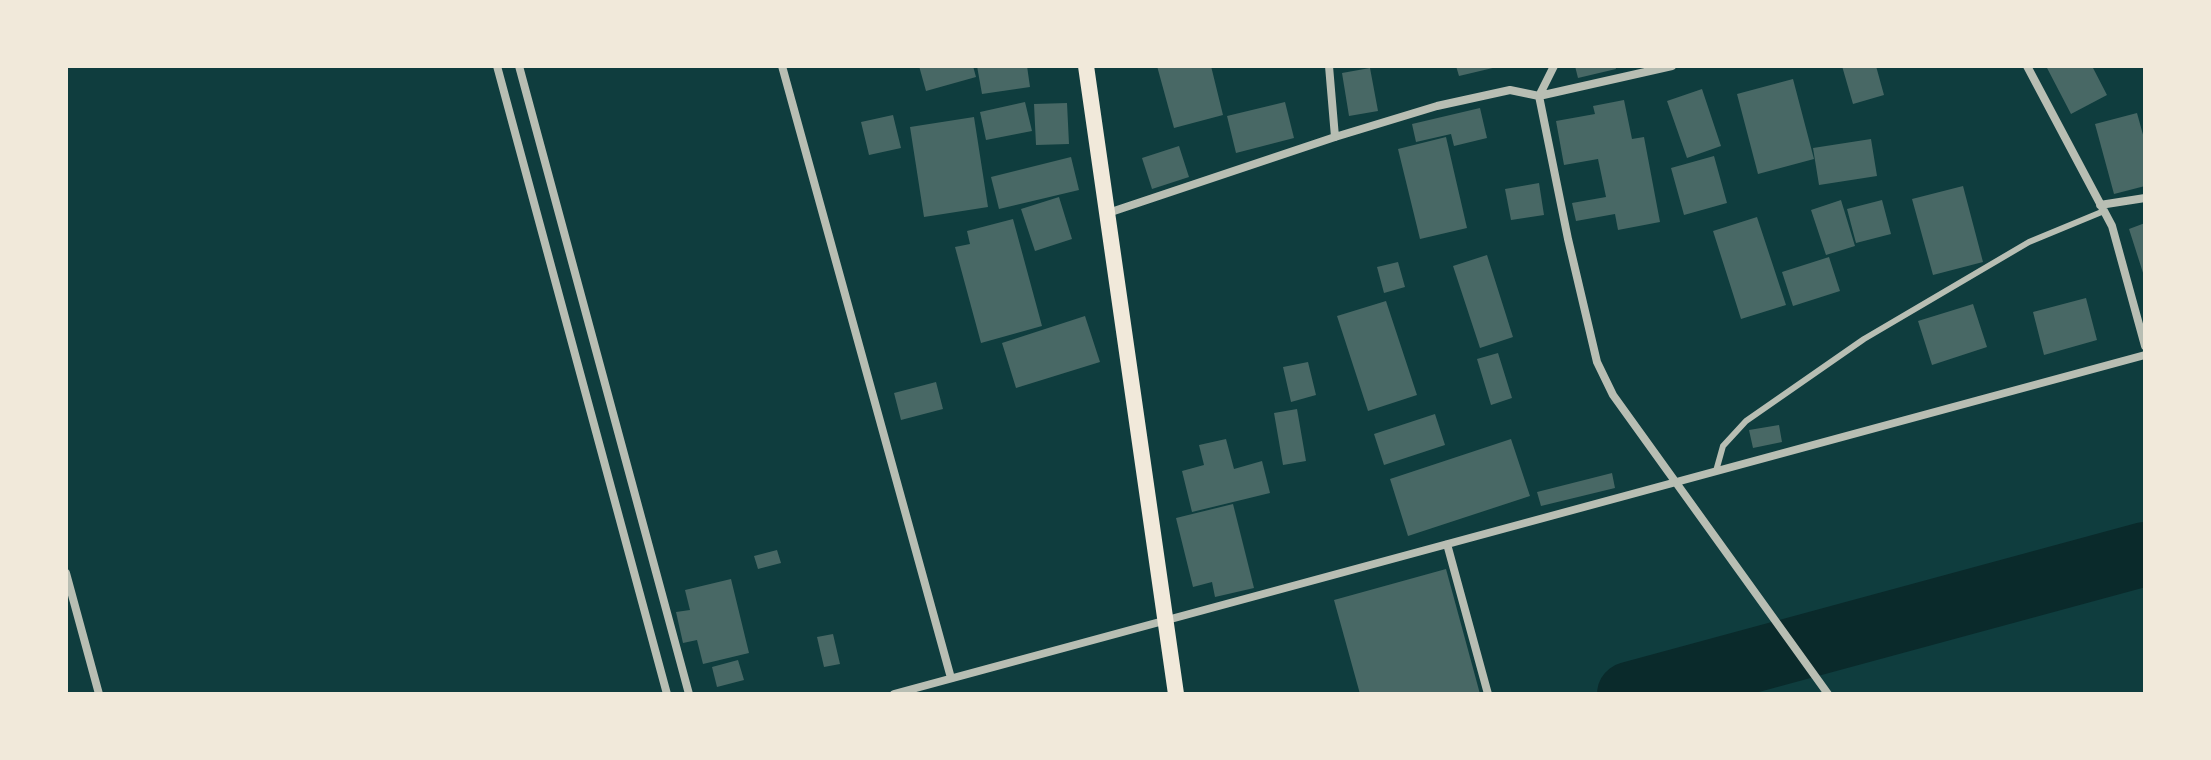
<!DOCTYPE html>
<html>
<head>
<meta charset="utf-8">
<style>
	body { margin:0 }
	#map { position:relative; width:2211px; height:760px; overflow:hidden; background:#0f3d3e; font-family:"Roboto Condensed",sans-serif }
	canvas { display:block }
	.frame { position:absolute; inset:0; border:68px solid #f1e9da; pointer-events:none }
</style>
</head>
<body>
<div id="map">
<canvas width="2211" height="760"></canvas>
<div class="frame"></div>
</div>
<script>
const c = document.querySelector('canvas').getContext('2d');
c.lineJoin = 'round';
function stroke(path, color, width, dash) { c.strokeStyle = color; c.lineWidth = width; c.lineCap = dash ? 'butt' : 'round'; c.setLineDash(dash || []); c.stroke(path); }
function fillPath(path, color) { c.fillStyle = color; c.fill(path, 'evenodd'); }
stroke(new Path2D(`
	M 1629,694 L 2145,554`), '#0a2a2b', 64);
fillPath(new Path2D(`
	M 919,66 L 973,66 L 976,77 L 926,91 Z
	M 977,66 L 1027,66 L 1030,87 L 982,94 Z
	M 1157,66 L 1211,66 L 1223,115 L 1174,128 Z
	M 1456,66 L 1496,66 L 1497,67 L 1459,76 Z
	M 1575,66 L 1615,66 L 1616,69 L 1578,78 Z
	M 1842,66 L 1876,66 L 1884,95 L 1853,104 Z
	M 2046,66 L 2092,66 L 2107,95 L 2071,114 Z
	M 1370,68 L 1378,111 L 1349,116 L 1342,73 Z
	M 1793,79 L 1814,159 L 1758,174 L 1737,94 Z
	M 1702,89 L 1721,146 L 1687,158 L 1667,101 Z
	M 1624,100 L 1632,139 L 1644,137 L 1660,222 L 1618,230 L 1615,214 L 1576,221 L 1572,203 L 1606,197 L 1598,159 L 1564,165 L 1556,121 L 1595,114 L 1593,106 Z
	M 1025,102 L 1032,131 L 986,140 L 980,112 Z
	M 1285,102 L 1294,138 L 1236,153 L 1227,116 Z
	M 1067,103 L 1069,144 L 1036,145 L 1034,104 Z
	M 1480,108 L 1487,138 L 1454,146 L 1451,134 L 1416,142 L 1412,124 Z
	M 2137,113 L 2145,142 L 2145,186 L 2114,194 L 2095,124 Z
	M 893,115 L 901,148 L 869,155 L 861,122 Z
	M 974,117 L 988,207 L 924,217 L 910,127 Z
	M 1446,137 L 1467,228 L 1420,239 L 1398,149 Z
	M 1871,139 L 1877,176 L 1819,185 L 1813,148 Z
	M 1179,146 L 1189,177 L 1152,189 L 1142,158 Z
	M 1714,156 L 1727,203 L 1684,215 L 1671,168 Z
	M 1071,157 L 1079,190 L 999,209 L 991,177 Z
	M 1539,183 L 1544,215 L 1511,220 L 1505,189 Z
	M 1963,186 L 1983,262 L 1933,275 L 1912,199 Z
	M 1059,197 L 1072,239 L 1035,251 L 1021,209 Z
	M 1841,200 L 1855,246 L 1826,255 L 1811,210 Z
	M 1882,200 L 1891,234 L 1856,243 L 1847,209 Z
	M 1757,217 L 1786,305 L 1741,319 L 1713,231 Z
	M 1013,219 L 1042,326 L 981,343 L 955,247 L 970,244 L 967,231 Z
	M 2145,223 L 2145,275 L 2144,276 L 2129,229 Z
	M 1487,255 L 1513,337 L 1480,348 L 1453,266 Z
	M 1829,257 L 1840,291 L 1793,306 L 1782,272 Z
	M 1398,262 L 1405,287 L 1384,293 L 1377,267 Z
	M 2086,298 L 2097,340 L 2044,355 L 2033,312 Z
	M 1386,301 L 1417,395 L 1368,411 L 1337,316 Z
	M 1973,304 L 1987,347 L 1932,365 L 1918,321 Z
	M 1085,316 L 1100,362 L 1016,388 L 1002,343 Z
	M 1498,353 L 1512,398 L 1491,405 L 1477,359 Z
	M 1308,362 L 1316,395 L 1291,402 L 1283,367 Z
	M 936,382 L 943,409 L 901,420 L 894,393 Z
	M 1297,409 L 1306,461 L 1283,465 L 1274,413 Z
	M 1435,414 L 1445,445 L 1384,465 L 1374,434 Z
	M 1779,425 L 1782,442 L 1753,448 L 1749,430 Z
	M 1226,439 L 1234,469 L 1262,461 L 1270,493 L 1192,512 L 1182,471 L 1204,465 L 1199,445 Z
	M 1511,439 L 1530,496 L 1408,536 L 1390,479 Z
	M 1612,473 L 1615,488 L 1541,506 L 1537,492 Z
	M 1233,504 L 1254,588 L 1215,597 L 1212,582 L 1193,587 L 1176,518 Z
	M 777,550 L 781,563 L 758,569 L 754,556 Z
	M 1446,569 L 1480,694 L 1360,694 L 1334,600 Z
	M 731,579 L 749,653 L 703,664 L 697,640 L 683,643 L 676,612 L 690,610 L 685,590 Z
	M 833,634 L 840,664 L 824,667 L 817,637 Z
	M 738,660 L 744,680 L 717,687 L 712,667 Z`), '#486865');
stroke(new Path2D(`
	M 1716,471 L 1723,446 L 1746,421 L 1864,339 L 2029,242 L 2104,211`), '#b8beb3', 6);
stroke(new Path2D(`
	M 497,66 L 667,694
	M 519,66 L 689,694
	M 782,66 L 951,678
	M 1329,66 L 1335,137
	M 1554,66 L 1539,96 L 1568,239 L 1597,362 L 1613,395 L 1828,694
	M 2027,66 L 2112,226 L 2145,346
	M 2100,205 L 2145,198
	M 1108,213 L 1335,137 L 1437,106 L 1510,90 L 1539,96 L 1672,66
	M 1447,544 L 1488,694
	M 66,573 L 99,694
	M 894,694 L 2145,355`), '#b8beb3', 8);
stroke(new Path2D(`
	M 1086,66 L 1176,694`), '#f1e9da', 16);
</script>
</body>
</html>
